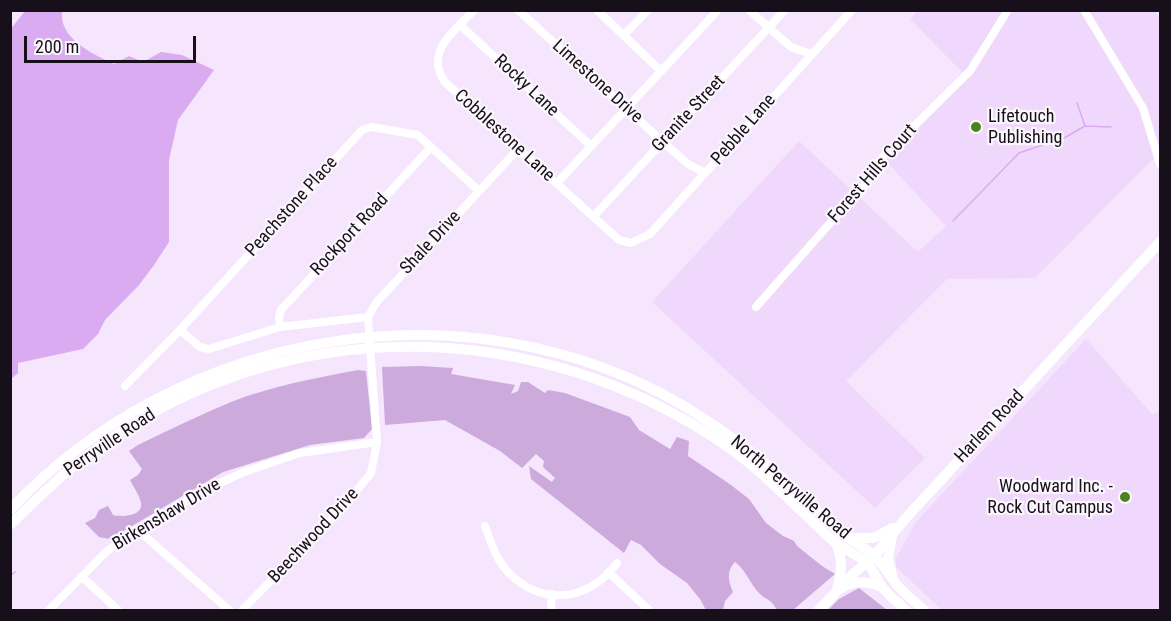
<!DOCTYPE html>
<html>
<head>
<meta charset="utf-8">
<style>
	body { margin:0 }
	#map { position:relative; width:1171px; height:621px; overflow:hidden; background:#f5e5fd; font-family:"Roboto Condensed",sans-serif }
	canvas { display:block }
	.frame { position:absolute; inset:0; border:12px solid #17101a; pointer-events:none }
	.scale { position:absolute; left:24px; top:36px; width:172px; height:27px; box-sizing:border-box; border:3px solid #17101a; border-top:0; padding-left:8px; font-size:18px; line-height:21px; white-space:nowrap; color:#17101a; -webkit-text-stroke:4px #fbf7fd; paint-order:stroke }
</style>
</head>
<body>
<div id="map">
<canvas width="1171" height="621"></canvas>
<div class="frame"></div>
<div class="scale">200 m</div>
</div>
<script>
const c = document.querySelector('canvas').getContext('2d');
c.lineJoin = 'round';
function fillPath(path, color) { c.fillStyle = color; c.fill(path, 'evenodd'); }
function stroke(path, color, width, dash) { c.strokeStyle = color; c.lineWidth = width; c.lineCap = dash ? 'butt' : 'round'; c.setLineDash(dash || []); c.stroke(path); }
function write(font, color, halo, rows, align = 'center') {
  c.font = font + ' "Roboto Condensed",sans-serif'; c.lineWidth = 4.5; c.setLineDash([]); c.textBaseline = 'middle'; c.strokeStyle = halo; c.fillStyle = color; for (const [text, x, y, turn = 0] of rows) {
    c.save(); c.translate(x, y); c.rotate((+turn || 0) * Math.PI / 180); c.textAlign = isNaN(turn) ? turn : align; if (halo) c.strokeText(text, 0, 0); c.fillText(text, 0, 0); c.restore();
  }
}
fillPath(new Path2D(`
	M 918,11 L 1155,11 L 1160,21 L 1160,157 L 1152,160 L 1035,278 L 947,279 L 846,381 L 925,458 L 875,508 L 652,302 L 799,141 L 918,252 L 946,226 L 885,160 L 967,77 L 910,19 Z
	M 1086,339 L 1152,414 L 1160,411 L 1160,610 L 942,610 L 896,567 L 896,558 L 916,522 Z`), '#f0d8fc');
fillPath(new Path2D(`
	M 421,366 L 453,368 L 451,374 L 515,385 L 511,394 L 518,391 L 521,382 L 528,382 L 545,393 L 548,390 L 565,393 L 630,417 L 639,430 L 670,449 L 677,437 L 689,441 L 688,456 L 731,485 L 749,499 L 766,523 L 783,536 L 794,541 L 797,546 L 822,566 L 835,574 L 793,610 L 777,610 C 771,599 768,601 760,594 C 750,584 746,570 735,562 C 726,571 728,581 733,592 L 725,601 L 723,610 L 706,610 L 700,599 L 687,583 L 660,564 L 641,545 L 631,540 L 624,553 L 531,479 L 529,466 L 552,482 L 555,478 L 543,467 L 544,461 L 536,454 L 522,468 L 500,451 L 445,420 L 385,425 L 382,367 Z
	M 358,370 L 366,371 L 372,429 L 364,438 L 310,445 L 223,472 L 110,539 L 99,537 L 85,523 L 95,518 L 99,510 L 108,506 L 113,515 C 121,517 143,517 141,503 C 140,496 133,486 130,480 L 138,475 L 142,469 L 129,451 L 138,445 C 169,430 200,415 231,402 C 272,386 315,378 358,370 Z
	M 859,588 L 887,610 L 828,610 L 839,599 Z`), '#ccaadc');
fillPath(new Path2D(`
	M 25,11 L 62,11 C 59,39 93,54 114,64 L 129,56 L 143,62 L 161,52 L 182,55 L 214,70 L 178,120 L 169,160 L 169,242 L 154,265 L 139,285 L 105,320 L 98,334 L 83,349 L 18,363 L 18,373 L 11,379 L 10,30 Z`), '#dbabf2');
stroke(new Path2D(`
	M 1077,103 L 1085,126
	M 953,221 L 1019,153 L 1066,137 L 1085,126 L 1111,127
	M 10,576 L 15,572`), '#dbabf2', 1.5);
stroke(new Path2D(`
	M 474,10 C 454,32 424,51 445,82 L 619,240 L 631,243 L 650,234 L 852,10
	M 518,10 L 663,142 L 688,164 L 705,173
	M 597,10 L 661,71
	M 749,10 L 791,47 L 811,54
	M 1084,10 L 1143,108 L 1160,164
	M 460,25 L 591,146
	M 624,35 L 648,10
	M 557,183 L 718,10
	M 593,217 L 785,10
	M 756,307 L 831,222 L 860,193 L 878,162 L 970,71 L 1008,10
	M 280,327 L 279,317 L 281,310 L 431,147
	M 180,330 L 200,347 L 209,349 L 280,327 L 368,317
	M 125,386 L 180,330 L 362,130 L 372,127 L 418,135 L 479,191
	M 485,526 C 491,543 496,559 508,572 C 541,607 590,601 617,563
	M 139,531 L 229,610
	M 608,572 L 649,610
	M 82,577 L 118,610
	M 49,610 L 107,551 L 200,492 L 244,472 L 300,453 L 377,442
	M 242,610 L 339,512 L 371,473 L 377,442 L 368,317 L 376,303 L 518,149
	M 551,610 L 552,594`), '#fff', 8);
stroke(new Path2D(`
	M 10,510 C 179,328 468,279 684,406 C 713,424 740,442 766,464 C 791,485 815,510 839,532 C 850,541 864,546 874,556 C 883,564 890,576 897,585 C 905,594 915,602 924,610
	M 10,525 C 39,497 67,469 100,446 C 288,311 539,316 728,447 C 766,474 798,509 832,540 C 842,549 857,554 867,563 C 873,569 876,578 881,585 C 887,595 898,602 906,610
	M 851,538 L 874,538 L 892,528
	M 836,543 C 843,560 842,572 837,589
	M 892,575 L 888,558 L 892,537
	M 842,588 C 855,580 868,581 881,587
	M 819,610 L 853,574 L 874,556 L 905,519 L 1160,242`), '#fff', 10);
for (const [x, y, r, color] of [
	[976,127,6,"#4b841e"],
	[1125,497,6,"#4b841e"]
]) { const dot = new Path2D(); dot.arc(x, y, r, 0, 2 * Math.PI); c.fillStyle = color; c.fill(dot); stroke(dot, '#fbf7fd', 2); }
write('18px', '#17101a', '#fbf7fd', [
	["Limestone Drive",597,82,42],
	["Rocky Lane",526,86,43],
	["Granite Street",689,114,-47],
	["Pebble Lane",744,130,-49],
	["Cobblestone Lane",504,136,42],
	["Forest Hills Court",873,174,-49],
	["Peachstone Place",292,207,-48],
	["Rockport Road",350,235,-47],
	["Shale Drive",431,243,-47],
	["Harlem Road",990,427,-47],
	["Perryville Road",110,443,-34],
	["North Perryville Road",790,488,40],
	["Birkenshaw Drive",167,515,-31],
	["Beechwood Drive",314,536,-47]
]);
write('18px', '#17101a', '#fbf7fd', [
	["Lifetouch",988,117],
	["Publishing",988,138],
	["Woodward Inc. -",1113,487,"right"],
	["Rock Cut Campus",1113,508,"right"]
], 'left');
</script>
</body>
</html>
